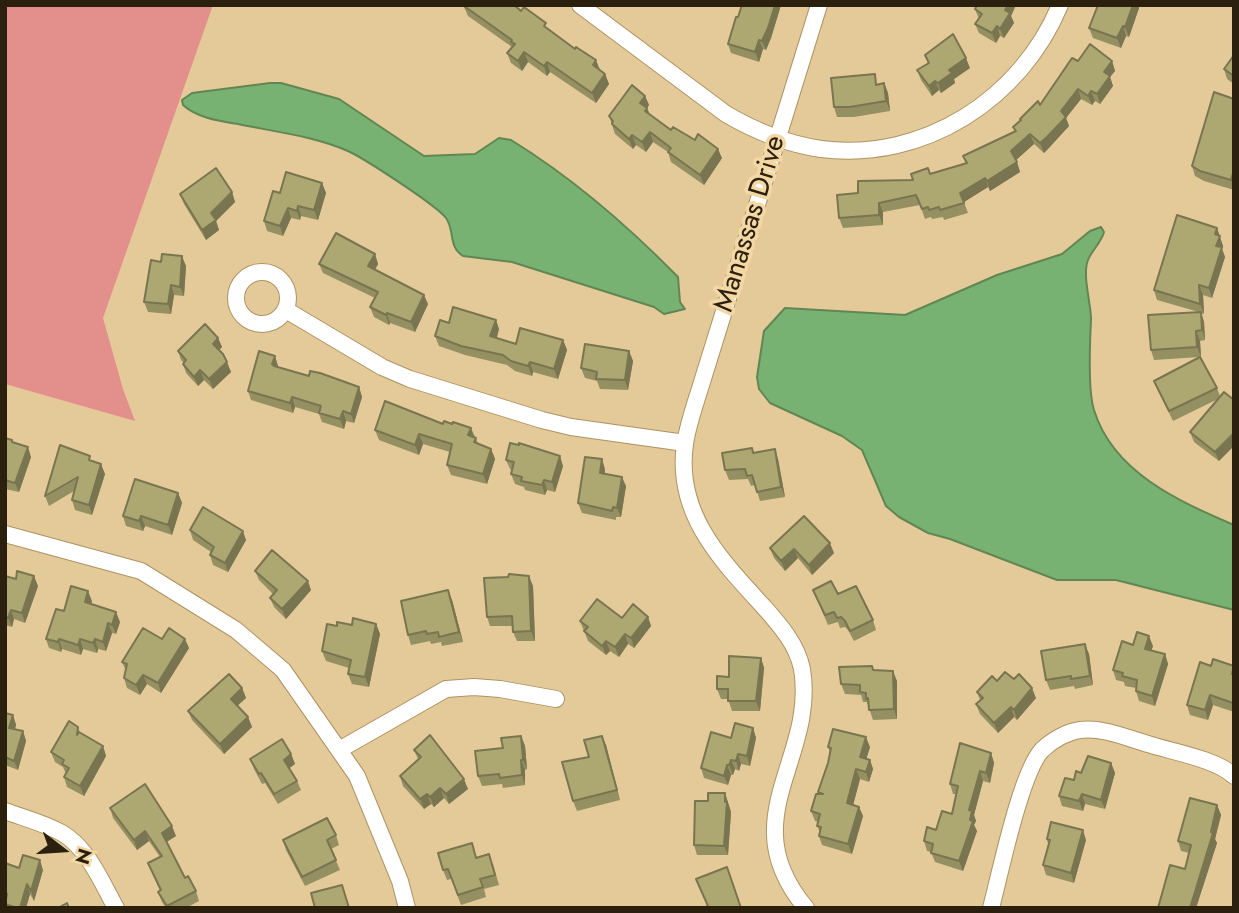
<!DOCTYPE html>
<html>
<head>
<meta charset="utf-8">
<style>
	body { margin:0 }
	#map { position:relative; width:1239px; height:913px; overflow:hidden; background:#e5ca99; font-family:Jost,sans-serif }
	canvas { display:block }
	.frame { position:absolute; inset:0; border:7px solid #2b200d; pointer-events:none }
	.north { position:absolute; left:28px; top:815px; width:70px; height:70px; -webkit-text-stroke:5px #f3d7a5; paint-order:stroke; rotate:107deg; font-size:19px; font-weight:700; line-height:28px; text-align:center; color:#2b200d }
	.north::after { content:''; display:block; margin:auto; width:24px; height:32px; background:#2b200d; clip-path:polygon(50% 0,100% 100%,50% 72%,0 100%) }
</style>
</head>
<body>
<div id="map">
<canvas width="1239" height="913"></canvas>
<div class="frame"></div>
<div class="north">N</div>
</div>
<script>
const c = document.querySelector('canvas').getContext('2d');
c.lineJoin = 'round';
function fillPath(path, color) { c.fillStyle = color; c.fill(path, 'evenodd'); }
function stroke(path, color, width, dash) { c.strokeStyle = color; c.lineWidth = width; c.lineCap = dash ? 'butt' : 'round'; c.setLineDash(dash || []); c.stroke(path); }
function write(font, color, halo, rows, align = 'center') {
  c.font = font + ' Jost,sans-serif'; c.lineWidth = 7; c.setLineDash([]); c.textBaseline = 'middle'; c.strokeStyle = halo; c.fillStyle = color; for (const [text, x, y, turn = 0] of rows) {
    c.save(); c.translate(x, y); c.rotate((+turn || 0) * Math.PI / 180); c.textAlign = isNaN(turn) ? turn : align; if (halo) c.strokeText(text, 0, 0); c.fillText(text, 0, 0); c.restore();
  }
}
fillPath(new Path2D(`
	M 5,5 L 213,5 L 103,318 L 123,389 L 135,421 L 5,384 Z`), '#e3908d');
const water = new Path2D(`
	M 270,83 L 281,83 L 339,99 L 424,156 L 475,154 L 499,138 L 511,140 C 573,178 627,225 678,277 L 680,302 L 685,309 L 664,314 L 654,307 L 512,262 L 463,256 C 448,247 455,230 446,218 C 436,205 365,159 348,151 C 314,136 275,132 238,124 C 220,121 197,118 183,105 L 182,100 L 192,93 Z
	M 1101,227 L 1104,232 C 1101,243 1092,250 1088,260 C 1082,275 1091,303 1091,319 C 1090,339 1088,392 1094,410 C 1113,472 1178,501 1234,525 L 1234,610 L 1116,580 L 1057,580 L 950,539 L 928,533 L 899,517 L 886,506 L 862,450 L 842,436 L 770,403 L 759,389 L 757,377 L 764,331 L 785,308 L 905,315 L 997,275 L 1062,254 L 1090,231 Z`);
fillPath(water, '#78b273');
stroke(water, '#618654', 2);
const minor = new Path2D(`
	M 580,5 L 726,114 C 755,131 787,144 821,149 C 924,162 1021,99 1060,5
	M236 298a26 26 0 1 1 52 0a26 26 0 1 1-52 0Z
	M 286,310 L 382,367 L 410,379 L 542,420 L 571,427 L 685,443
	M 5,534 L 141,571 L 236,630 L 283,670 L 357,776 L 400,881 L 407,908
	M 339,750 L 446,689 L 474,687 L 500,689 L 556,699
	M 5,811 C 24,818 44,823 62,833 C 88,848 102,883 116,908
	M 806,908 C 731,819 817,759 802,669 C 797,644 779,624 763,606 C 720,559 675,513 685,444 C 688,423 696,402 702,382 L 819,5
	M 991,908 C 1000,874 1021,772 1042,750 C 1052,740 1067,732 1080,730 C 1103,727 1127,738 1148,744 C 1173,752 1216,759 1234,776`);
stroke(minor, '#ad9363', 18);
stroke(minor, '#fff', 16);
fillPath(new Path2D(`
	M 463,5 L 514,5 L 548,29 L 605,74 L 609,84 L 596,103 L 550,72 L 547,76 L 528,62 L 522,71 L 511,63 L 507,53 L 512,47 L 468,16 L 464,7 Z
	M 742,5 L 781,5 L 771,38 L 766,50 L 763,49 L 759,62 L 731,53 L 728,44 Z
	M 977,5 L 1016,5 L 1011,16 L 1014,23 L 1004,38 L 1000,36 L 996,43 L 979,33 L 975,24 L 979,19 L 975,9 Z
	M 1098,5 L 1138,5 L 1139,8 L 1129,37 L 1126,36 L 1121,48 L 1093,38 L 1089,28 Z
	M 925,55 L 970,68 L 954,79 L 955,83 L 941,93 L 939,90 L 932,96 L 921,80 L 917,70 L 928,63 Z
	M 1234,55 L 1234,84 L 1227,79 L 1224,69 Z
	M 1078,61 L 1112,61 L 1115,71 L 1110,77 L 1113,86 L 1100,104 L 1095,101 L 1092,105 L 1081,99 L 1066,118 L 1069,126 L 1050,147 L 1044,153 L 1034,144 L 1016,160 L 1020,172 L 990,191 L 988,187 L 964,202 L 968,213 L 944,220 L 943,217 L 932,219 L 931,217 L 925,219 L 920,205 L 883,212 L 883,225 L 843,228 L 839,218 L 858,193 L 913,180 L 928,168 L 930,174 L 966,163 L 963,156 L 1015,132 L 1013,127 L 1040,105 Z
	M 884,83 L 888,93 L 890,111 L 854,117 L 837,117 L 834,107 L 879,84 Z
	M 645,96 L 649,105 L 647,108 L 649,114 L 671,130 L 722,158 L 704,185 L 671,162 L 668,152 L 653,142 L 646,152 L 636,145 L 633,149 L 615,134 L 609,116 Z
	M 1234,99 L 1234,190 L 1204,181 L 1195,176 L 1192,166 Z
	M 322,183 L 326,193 L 318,220 L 301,216 L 300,220 L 291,218 L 283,236 L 267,231 L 264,221 L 280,193 Z
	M 232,192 L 235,202 L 216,221 L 219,230 L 206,240 L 184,204 L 180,194 Z
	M 1217,228 L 1223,246 L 1222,249 L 1225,257 L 1212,298 L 1203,295 L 1204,314 L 1201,313 L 1204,322 L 1205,340 L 1200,341 L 1201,357 L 1217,388 L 1220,396 L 1219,461 L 1194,442 L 1190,432 L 1218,399 L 1173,421 L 1158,390 L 1154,381 L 1200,357 L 1154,360 L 1151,350 L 1199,312 L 1157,300 L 1154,290 Z
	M 375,254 L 378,264 L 375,270 L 428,304 L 415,332 L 390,323 L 389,325 L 374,317 L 370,307 L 375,298 L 323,273 L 319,264 Z
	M 186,266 L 184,296 L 174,295 L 171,314 L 148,312 L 144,302 Z
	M 496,320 L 499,329 L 497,338 L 516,344 L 563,340 L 567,350 L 558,379 L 533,372 L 532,376 L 515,371 L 507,365 L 465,355 L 439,346 L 435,336 L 449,323 Z
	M 218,338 L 222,347 L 219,350 L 231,372 L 213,389 L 204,380 L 198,386 L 186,373 L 183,364 L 184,363 L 181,360 L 178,351 Z
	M 629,351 L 633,361 L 628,390 L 600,389 L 597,381 L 585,378 L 581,368 Z
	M 275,356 L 278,367 L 309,376 L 359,387 L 362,397 L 354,423 L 346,421 L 344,429 L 322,422 L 319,414 L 295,407 L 293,413 L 251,400 L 248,391 Z
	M 443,424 L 471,428 L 478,443 L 491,449 L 495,459 L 487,484 L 451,475 L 447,465 L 450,452 L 423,444 L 419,455 L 379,440 L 375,430 Z
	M 5,438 L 31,457 L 19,492 L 5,489 Z
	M 752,448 L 754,453 L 778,459 L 785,497 L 760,501 L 755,485 L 751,486 L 748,479 L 729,480 L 725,470 Z
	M 506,460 L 563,466 L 555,492 L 547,490 L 545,495 L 525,490 L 524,487 L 515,484 L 511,474 L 512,470 L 510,469 Z
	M 92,461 L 105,474 L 92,515 L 75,510 L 72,500 L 74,491 L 49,506 L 45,496 Z
	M 605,469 L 605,474 L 626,486 L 621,517 L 616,517 L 616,520 L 582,513 L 578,503 Z
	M 178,493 L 182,503 L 172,535 L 145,526 L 143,531 L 126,526 L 123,516 Z
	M 190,530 L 246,540 L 228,572 L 213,565 L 210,555 L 211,552 L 193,540 Z
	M 770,548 L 834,553 L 812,575 L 798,558 L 785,571 L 774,558 Z
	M 255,571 L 311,590 L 286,619 L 274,607 L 270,598 L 273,594 L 259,580 Z
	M 5,576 L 38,586 L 25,623 L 14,619 L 12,627 L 5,625 Z
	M 533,586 L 535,641 L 517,641 L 513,632 L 513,626 L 490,626 L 487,617 Z
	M 813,590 L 838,594 L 873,620 L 876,630 L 854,641 L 848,630 L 845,627 L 840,628 L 838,622 L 828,625 Z
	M 452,600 L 463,642 L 442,646 L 441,642 L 431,644 L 430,641 L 411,645 L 408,635 Z
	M 92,601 L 91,604 L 120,622 L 116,634 L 112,633 L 106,651 L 98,649 L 97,653 L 83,649 L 81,655 L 62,649 L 61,652 L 49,648 L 46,639 L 64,611 Z
	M 648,617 L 651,626 L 634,648 L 628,644 L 619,657 L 610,651 L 606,655 L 588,641 L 580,621 Z
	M 376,624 L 380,634 L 369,687 L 352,684 L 348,674 L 349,668 L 326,661 L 322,651 L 337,626 Z
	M 162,639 L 189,648 L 161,693 L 147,684 L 140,695 L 127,688 L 124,678 L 126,671 L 122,662 Z
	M 1133,645 L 1153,646 L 1151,650 L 1165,654 L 1168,664 L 1155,706 L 1139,701 L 1136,691 L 1136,688 L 1125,686 L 1124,682 L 1116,680 L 1113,670 Z
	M 1089,654 L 1093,685 L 1075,689 L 1074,686 L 1050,690 L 1046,680 Z
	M 761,658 L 764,668 L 760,711 L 732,711 L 728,699 L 721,699 L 717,689 L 729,677 Z
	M 1211,666 L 1234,668 L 1234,712 L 1213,705 L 1208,720 L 1190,715 L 1187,705 Z
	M 874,670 L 897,681 L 897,719 L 873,720 L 867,702 L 863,702 L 861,695 L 845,694 L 841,684 Z
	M 997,681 L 1036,698 L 1017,720 L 1014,717 L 998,733 L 980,714 L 976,704 L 980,700 L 977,692 Z
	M 242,688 L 246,698 L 237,706 L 248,717 L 252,727 L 224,754 L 192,720 L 188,711 Z
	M 5,713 L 13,715 L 16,725 L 15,729 L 23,731 L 26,741 L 18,770 L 5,765 Z
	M 78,727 L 80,733 L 103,746 L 106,756 L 84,796 L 67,787 L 64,777 L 66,774 L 63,767 L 55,762 L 51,752 Z
	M 753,728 L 756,738 L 750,766 L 741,764 L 739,771 L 735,769 L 733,775 L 731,775 L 728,785 L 704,778 L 701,768 L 731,738 Z
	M 521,736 L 525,746 L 527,769 L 525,770 L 525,785 L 503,788 L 502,784 L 482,786 L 478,776 L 503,748 Z
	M 606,745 L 620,800 L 577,811 L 573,801 L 589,757 Z
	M 828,747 L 870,747 L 866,759 L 870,760 L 873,769 L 869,782 L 860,779 L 853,805 L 859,807 L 863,816 L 852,854 L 822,845 L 819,836 L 820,832 L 817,826 L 818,822 L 815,821 L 811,811 L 818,794 L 818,792 L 828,763 L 830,752 Z
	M 414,750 L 468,789 L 449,804 L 444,798 L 434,807 L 431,804 L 424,809 L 403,786 L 400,776 L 418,759 Z
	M 991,753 L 994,763 L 990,783 L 983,781 L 974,815 L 976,821 L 974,825 L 977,831 L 963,871 L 935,862 L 931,852 L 927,851 L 924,841 L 952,814 L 956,794 L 953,794 L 950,784 Z
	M 291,754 L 295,764 L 289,768 L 297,781 L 301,790 L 278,804 L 265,783 L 262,784 L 254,769 L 250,759 Z
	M 1111,763 L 1115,773 L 1105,809 L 1085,804 L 1083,811 L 1062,806 L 1059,796 L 1081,773 Z
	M 725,793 L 731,812 L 728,855 L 697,855 L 694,845 L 708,801 Z
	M 1217,805 L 1221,815 L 1215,839 L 1217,843 L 1196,908 L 1158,908 L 1185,869 L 1189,853 L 1181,851 L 1178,841 Z
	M 110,808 L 176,836 L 166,842 L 185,878 L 196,891 L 199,901 L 186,908 L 166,908 L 162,902 L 158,892 L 160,891 L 148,863 L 160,857 L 149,841 L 137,850 L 113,818 Z
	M 336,835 L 339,845 L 331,849 L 340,870 L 305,886 L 286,850 L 283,840 Z
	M 1047,839 L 1086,840 L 1074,883 L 1046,875 L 1043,865 L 1048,844 Z
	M 477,858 L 493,864 L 499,885 L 484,889 L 486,897 L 461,905 L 451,879 L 447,880 L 443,870 Z
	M 5,863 L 19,868 L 43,870 L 34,901 L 30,894 L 26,908 L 5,908 Z`), '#959062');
fillPath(new Path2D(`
	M 775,5 L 781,5 L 771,38 L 766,50 L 762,41 Z
	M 1008,5 L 1016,5 L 1011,16 L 1014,23 L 1004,38 L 1000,29 Z
	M 1133,5 L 1138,5 L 1139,8 L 1129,37 L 1125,27 Z
	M 997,26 L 1000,36 L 996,43 L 992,33 Z
	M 1123,26 L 1126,36 L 1121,48 L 1117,38 Z
	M 759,40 L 763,49 L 759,62 L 755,52 Z
	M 524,52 L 528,62 L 522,71 L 518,61 Z
	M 966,58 L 970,68 L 954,79 L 955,83 L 941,93 L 938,83 L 949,70 Z
	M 596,60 L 600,70 L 593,65 Z
	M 1112,61 L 1115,71 L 1110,77 L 1113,86 L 1100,104 L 1097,94 L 1104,72 Z
	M 547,62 L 550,72 L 547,76 L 544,66 Z
	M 605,74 L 609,84 L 596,103 L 592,93 Z
	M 935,81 L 939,90 L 932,96 L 929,86 Z
	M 884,83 L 888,93 L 890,111 L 886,101 Z
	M 1078,89 L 1081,99 L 1066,118 L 1069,126 L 1044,153 L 1040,143 L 1061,111 Z
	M 1091,91 L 1095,101 L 1092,105 L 1088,96 Z
	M 645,96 L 649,105 L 647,108 L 651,117 L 649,121 L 640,103 Z
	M 650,132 L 653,142 L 646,152 L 642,142 Z
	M 1030,134 L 1034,144 L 1015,161 L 1011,151 Z
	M 632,135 L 636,145 L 633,149 L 629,139 Z
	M 718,149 L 722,158 L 704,185 L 700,175 Z
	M 1017,162 L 1020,172 L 990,191 L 987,181 Z
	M 1234,170 L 1234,188 L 1231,180 Z
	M 985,178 L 988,187 L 964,202 L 960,193 Z
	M 322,183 L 326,193 L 318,220 L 314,210 Z
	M 232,192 L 235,202 L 216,221 L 219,230 L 206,240 L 202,230 L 211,213 Z
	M 879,203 L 883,212 L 883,225 L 879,215 Z
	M 298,206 L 301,216 L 300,220 L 297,211 Z
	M 288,208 L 291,218 L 283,236 L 280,226 Z
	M 1217,228 L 1223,246 L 1222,249 L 1225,257 L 1212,298 L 1209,288 L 1216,246 L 1215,234 Z
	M 375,254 L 378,264 L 371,276 L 368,266 Z
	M 182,256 L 186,266 L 184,296 L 180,287 Z
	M 171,285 L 174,295 L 171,314 L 168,304 Z
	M 1199,285 L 1203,295 L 1204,314 L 1200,304 Z
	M 424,295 L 428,304 L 415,332 L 411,322 Z
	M 1201,312 L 1204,322 L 1205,340 L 1202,330 Z
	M 387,313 L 390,323 L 389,325 L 386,315 Z
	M 496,320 L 499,329 L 494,346 L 490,336 Z
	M 1196,331 L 1200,341 L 1201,357 L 1197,347 Z
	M 218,338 L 222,347 L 216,353 L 213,344 Z
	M 563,340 L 567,350 L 558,379 L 554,369 Z
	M 629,351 L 633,361 L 628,390 L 625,380 Z
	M 275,356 L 278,366 L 276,373 L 272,364 Z
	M 227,362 L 231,372 L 213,389 L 209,379 Z
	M 530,362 L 533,372 L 532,376 L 528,366 Z
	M 200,370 L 204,380 L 198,386 L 194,377 Z
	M 359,387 L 362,397 L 354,423 L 351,414 Z
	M 292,397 L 295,407 L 293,413 L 290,403 Z
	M 343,411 L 346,421 L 344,429 L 340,419 Z
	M 471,428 L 474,438 L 468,435 Z
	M 1234,433 L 1234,446 L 1219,461 L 1215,452 Z
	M 419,434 L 423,444 L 419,455 L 415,445 Z
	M 28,447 L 31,457 L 19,492 L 15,483 Z
	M 491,449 L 495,459 L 487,484 L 483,474 Z
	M 775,449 L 778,459 L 785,497 L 781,487 Z
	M 560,456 L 563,466 L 555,492 L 552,482 Z
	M 602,459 L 605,469 L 603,483 L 600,473 Z
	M 101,464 L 105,474 L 92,515 L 89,505 Z
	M 622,477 L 626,486 L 621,517 L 617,508 Z
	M 544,480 L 547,490 L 545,495 L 542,485 Z
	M 178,493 L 182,503 L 172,535 L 168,525 Z
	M 141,516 L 145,526 L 143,531 L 139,521 Z
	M 243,531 L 246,540 L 228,572 L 225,563 Z
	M 830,543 L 834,553 L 812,575 L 809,565 Z
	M 794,549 L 798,558 L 785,571 L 781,561 Z
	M 34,576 L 38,586 L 25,623 L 22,613 Z
	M 529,576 L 533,586 L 535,641 L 531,631 Z
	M 308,581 L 311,590 L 286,619 L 282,609 Z
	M 448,590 L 452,600 L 463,642 L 459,632 Z
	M 88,591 L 92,601 L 88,612 L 85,602 Z
	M 11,610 L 14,619 L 12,627 L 8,618 Z
	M 116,612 L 120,622 L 116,634 L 112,625 Z
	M 648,617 L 651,626 L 634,648 L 631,638 Z
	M 108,623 L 112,633 L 106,651 L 103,642 Z
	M 376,624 L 380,634 L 369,687 L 365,677 Z
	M 625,634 L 628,644 L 619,657 L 615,647 Z
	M 1149,636 L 1153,646 L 1149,658 L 1145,649 Z
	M 59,639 L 62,649 L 61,652 L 58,642 Z
	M 80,639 L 83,649 L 81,655 L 78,645 Z
	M 95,639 L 98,649 L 97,653 L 93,643 Z
	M 185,639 L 189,648 L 161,693 L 158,683 Z
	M 606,641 L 610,651 L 606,655 L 602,646 Z
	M 1085,644 L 1089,654 L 1093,685 L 1090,676 Z
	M 1165,654 L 1168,664 L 1155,706 L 1152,696 Z
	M 761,658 L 764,668 L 760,711 L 756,701 Z
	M 893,671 L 897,681 L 897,719 L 894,709 Z
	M 143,675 L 147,684 L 140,695 L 136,685 Z
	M 242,688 L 246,698 L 234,709 L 231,699 Z
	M 1032,688 L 1036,698 L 1017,720 L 1014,710 Z
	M 1210,695 L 1213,705 L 1208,720 L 1205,710 Z
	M 1011,707 L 1014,717 L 998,733 L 994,723 Z
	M 13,715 L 16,725 L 13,737 L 9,728 Z
	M 248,717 L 252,727 L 224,754 L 220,744 Z
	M 753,728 L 756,738 L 750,766 L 747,756 Z
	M 23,731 L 26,741 L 18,770 L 14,761 Z
	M 521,736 L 525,746 L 527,769 L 523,760 Z
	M 602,736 L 606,745 L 620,800 L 617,790 Z
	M 866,737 L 870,747 L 864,767 L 860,757 Z
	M 103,746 L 106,756 L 84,796 L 80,786 Z
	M 991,753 L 994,763 L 990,783 L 986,773 Z
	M 291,754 L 295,764 L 287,770 L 284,760 Z
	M 738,754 L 741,764 L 739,771 L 736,761 Z
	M 521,760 L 525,770 L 525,785 L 522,775 Z
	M 731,760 L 735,769 L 733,775 L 729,765 Z
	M 870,760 L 873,769 L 869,782 L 866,772 Z
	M 1111,763 L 1115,773 L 1105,809 L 1101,800 Z
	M 727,765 L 731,775 L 728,785 L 724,776 Z
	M 856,769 L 860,779 L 851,813 L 847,803 Z
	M 980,771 L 983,781 L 974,815 L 976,821 L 974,825 L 977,831 L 963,871 L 959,861 L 970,820 L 969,810 Z
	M 464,779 L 468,789 L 449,804 L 446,794 Z
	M 440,788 L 444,798 L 434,807 L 430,797 Z
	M 725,793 L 731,812 L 728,855 L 724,846 Z
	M 427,794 L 431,804 L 424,809 L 420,799 Z
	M 1082,794 L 1085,804 L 1083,811 L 1079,801 Z
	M 1217,805 L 1221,815 L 1215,839 L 1217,843 L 1196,908 L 1190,908 L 1211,832 Z
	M 859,807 L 863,816 L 852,854 L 848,844 Z
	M 172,826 L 176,836 L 165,843 L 162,833 Z
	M 1083,830 L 1086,840 L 1074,883 L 1071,873 Z
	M 145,831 L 149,841 L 137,850 L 134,840 Z
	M 40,860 L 43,870 L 34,901 L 31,891 Z
	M 27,884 L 30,894 L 26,908 L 20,908 Z`), '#797550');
const building = new Path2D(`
	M 465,5 L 514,5 L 521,11 L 524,7 L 546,23 L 544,26 L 575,49 L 576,47 L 596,60 L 593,65 L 605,74 L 592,93 L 547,62 L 544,66 L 524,52 L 518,61 L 507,53 L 515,44 L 511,42 L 512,40 L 464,6 Z
	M 742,5 L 775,5 L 768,28 L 762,41 L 759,40 L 755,52 L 728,44 L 736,17 L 738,17 Z
	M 977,5 L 1008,5 L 1005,10 L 1010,13 L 1000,29 L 997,26 L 992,33 L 975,24 L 982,14 L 975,9 Z
	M 1098,5 L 1133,5 L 1125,27 L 1123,26 L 1117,38 L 1089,28 Z
	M 953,34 L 966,58 L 949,70 L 952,73 L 938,83 L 935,81 L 929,86 L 917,70 L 929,63 L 925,55 Z
	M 1090,44 L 1112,61 L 1104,72 L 1110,76 L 1097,94 L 1091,91 L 1088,96 L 1078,89 L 1061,111 L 1066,117 L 1047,137 L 1040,143 L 1030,134 L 1011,151 L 1017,162 L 987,181 L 985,178 L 960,193 L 964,203 L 940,210 L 939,207 L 929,210 L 928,207 L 922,209 L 916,195 L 879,203 L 879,215 L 839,218 L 837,195 L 858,193 L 858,181 L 913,180 L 911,174 L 928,168 L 930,174 L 967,163 L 963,156 L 1016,131 L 1013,127 L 1021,120 L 1020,119 L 1038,101 L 1040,105 L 1072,58 L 1078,61 Z
	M 1234,55 L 1234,76 L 1224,69 Z
	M 875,74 L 876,85 L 884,83 L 886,101 L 850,107 L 834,107 L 831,78 Z
	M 632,85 L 645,96 L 640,103 L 647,108 L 645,111 L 671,130 L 673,127 L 695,140 L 698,134 L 718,149 L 700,175 L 668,152 L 671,148 L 650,132 L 642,142 L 632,135 L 629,139 L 612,124 L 613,121 L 609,116 Z
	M 1214,92 L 1234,99 L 1234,170 L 1231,180 L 1200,171 L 1192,166 Z
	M 216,168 L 232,192 L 211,213 L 216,220 L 202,230 L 180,194 Z
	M 286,172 L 322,183 L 314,210 L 298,206 L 297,211 L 288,208 L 280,226 L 264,221 L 273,191 L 280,193 Z
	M 1177,215 L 1217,228 L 1215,234 L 1220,236 L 1216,246 L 1222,247 L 1209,288 L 1199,285 L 1200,304 L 1154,290 Z
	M 336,233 L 375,254 L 368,266 L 424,295 L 411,322 L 387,313 L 386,315 L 370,307 L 378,292 L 319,264 Z
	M 162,254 L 182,256 L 180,287 L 171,285 L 168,304 L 144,302 L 151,260 L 161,262 Z
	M 453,307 L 496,320 L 490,336 L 516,344 L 520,328 L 563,340 L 554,369 L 530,362 L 528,366 L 511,361 L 503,355 L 461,346 L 435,336 L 440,320 L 449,323 Z
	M 1201,312 L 1202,330 L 1196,331 L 1197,347 L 1151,350 L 1148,315 Z
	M 205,324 L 218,338 L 213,344 L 223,354 L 227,362 L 209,379 L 200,370 L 194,377 L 183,364 L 186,360 L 178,351 Z
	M 585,344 L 629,351 L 625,380 L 596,379 L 597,372 L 581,368 Z
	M 259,351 L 275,356 L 272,364 L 274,366 L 309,376 L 310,371 L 320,373 L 359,387 L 351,414 L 343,411 L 340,419 L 319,413 L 321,406 L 292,397 L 290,403 L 248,391 Z
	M 1200,357 L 1217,388 L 1169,411 L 1154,381 Z
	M 1224,392 L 1234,400 L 1234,433 L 1215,452 L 1190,432 Z
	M 385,401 L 443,424 L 444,421 L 452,424 L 453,422 L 471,428 L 468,435 L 476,438 L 474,442 L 491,449 L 483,474 L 447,465 L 452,444 L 419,434 L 415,445 L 375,430 Z
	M 5,438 L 12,440 L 12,442 L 28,447 L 15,483 L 5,480 Z
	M 510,443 L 519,445 L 519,443 L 560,456 L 552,482 L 544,480 L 542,485 L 521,481 L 522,477 L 511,474 L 514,462 L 506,460 Z
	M 60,445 L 90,456 L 89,460 L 101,464 L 89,505 L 72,500 L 78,477 L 45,496 Z
	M 752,448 L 753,453 L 775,449 L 781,487 L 757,492 L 752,475 L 747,476 L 745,469 L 725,470 L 722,453 Z
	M 585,457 L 602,459 L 600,473 L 622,477 L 617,508 L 613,507 L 612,511 L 578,503 Z
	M 135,479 L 178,493 L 168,525 L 141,516 L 139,521 L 123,516 Z
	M 203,507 L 243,531 L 225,563 L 210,555 L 214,547 L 190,530 Z
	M 804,516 L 830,543 L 809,565 L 794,549 L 781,561 L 770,548 Z
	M 272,550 L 308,581 L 282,609 L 270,598 L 277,590 L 255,571 Z
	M 17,571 L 34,576 L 22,613 L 11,610 L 8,618 L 5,617 L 5,576 L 16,579 Z
	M 509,574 L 529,576 L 531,631 L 513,632 L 512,616 L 487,617 L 484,578 L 508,577 Z
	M 831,581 L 838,594 L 856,586 L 873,620 L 850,631 L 845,621 L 841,617 L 837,618 L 834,612 L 825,615 L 813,590 Z
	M 71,586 L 88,591 L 85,602 L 116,612 L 112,625 L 108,623 L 103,642 L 95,639 L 93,643 L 80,639 L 78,645 L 59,639 L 58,642 L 46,639 L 56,609 L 64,611 Z
	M 448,590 L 459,632 L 439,637 L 438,632 L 427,634 L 426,631 L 408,635 L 401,601 Z
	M 597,599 L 622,618 L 633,604 L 648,617 L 631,638 L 625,634 L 615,647 L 606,641 L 602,646 L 584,631 L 588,627 L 580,621 Z
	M 353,618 L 376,624 L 365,677 L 348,674 L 351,660 L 322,651 L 327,624 L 337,626 L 337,622 L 352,625 Z
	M 143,628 L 162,639 L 169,628 L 185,639 L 158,683 L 143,675 L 136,685 L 124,678 L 127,664 L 122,662 Z
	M 1137,632 L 1149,636 L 1145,649 L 1165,654 L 1152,696 L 1136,691 L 1137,680 L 1122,676 L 1123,673 L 1113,670 L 1122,641 L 1133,645 Z
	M 1085,644 L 1090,676 L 1071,679 L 1071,676 L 1046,680 L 1041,651 Z
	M 729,656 L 761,658 L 756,701 L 728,701 L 728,689 L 717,689 L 717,676 L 729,677 Z
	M 1213,659 L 1234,666 L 1232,674 L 1234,674 L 1233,703 L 1210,695 L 1205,710 L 1187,705 L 1200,662 L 1211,666 Z
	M 872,666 L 873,670 L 893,671 L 894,709 L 869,710 L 868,698 L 866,699 L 866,693 L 860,692 L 860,685 L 841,684 L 839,667 Z
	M 1005,672 L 1014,679 L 1019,674 L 1032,688 L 1014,710 L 1011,707 L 994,723 L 976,704 L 983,698 L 977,692 L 992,676 L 997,681 Z
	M 229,674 L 242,688 L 231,699 L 248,717 L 220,744 L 188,711 Z
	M 5,713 L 13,715 L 9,728 L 23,731 L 14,761 L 5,757 Z
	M 69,721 L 78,727 L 77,735 L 79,732 L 103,746 L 80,786 L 64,777 L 69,768 L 62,764 L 64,760 L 51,752 Z
	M 735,723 L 753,728 L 747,756 L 738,754 L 736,761 L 731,760 L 729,765 L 727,765 L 724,776 L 701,768 L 711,732 L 731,738 Z
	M 833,729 L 866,737 L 860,757 L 870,760 L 866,772 L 856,769 L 847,803 L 859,807 L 848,844 L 819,836 L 821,827 L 817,826 L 820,814 L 811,811 L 816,794 L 823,794 L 818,792 L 828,763 L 831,748 L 828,747 Z
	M 430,735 L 464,779 L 446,794 L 440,788 L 430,797 L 427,794 L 420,799 L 400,776 L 421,757 L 414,750 Z
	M 521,736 L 523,760 L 521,760 L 522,775 L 500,778 L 499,774 L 478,776 L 475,751 L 503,748 L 501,738 Z
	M 602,736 L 617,790 L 573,801 L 562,762 L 589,757 L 584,740 Z
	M 282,739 L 291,754 L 284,760 L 297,781 L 274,794 L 261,773 L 259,774 L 250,759 Z
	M 960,743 L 991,753 L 986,773 L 980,771 L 969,810 L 972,811 L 970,820 L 973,821 L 959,861 L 931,853 L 933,844 L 924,841 L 927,827 L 936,830 L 942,811 L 952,814 L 958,786 L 950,784 Z
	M 1088,756 L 1111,763 L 1101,800 L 1082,794 L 1079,801 L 1059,796 L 1065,778 L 1074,780 L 1076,771 L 1081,773 Z
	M 145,784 L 172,826 L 162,833 L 185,878 L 188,876 L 196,891 L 167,906 L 158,892 L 161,890 L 148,863 L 162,856 L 145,831 L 134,840 L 110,808 Z
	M 708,793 L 725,793 L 725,802 L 727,802 L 724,846 L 694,845 L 695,801 L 708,801 Z
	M 1190,798 L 1217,805 L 1211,832 L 1213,833 L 1190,908 L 1158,908 L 1170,865 L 1185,869 L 1191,845 L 1178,841 Z
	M 327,818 L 336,835 L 327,840 L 336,860 L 302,877 L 283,840 Z
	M 1051,822 L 1083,830 L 1071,873 L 1043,865 L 1050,840 L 1047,839 Z
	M 472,843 L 476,858 L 489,854 L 495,875 L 480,879 L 483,887 L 458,895 L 448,869 L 443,870 L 438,853 Z
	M 23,855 L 40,860 L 31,891 L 27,884 L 20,908 L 17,908 L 5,904 L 7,894 L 5,893 L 5,863 L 19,868 Z
	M 727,867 L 741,908 L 703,908 L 708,906 L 696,879 Z
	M 342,885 L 349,908 L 315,908 L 311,893 Z
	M 67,903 L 69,908 L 58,908 Z`);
fillPath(building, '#ada772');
stroke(building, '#797550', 2);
write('28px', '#2b200d', '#f3d7a5', [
	["Manassas Drive",751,224,-73]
]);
</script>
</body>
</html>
